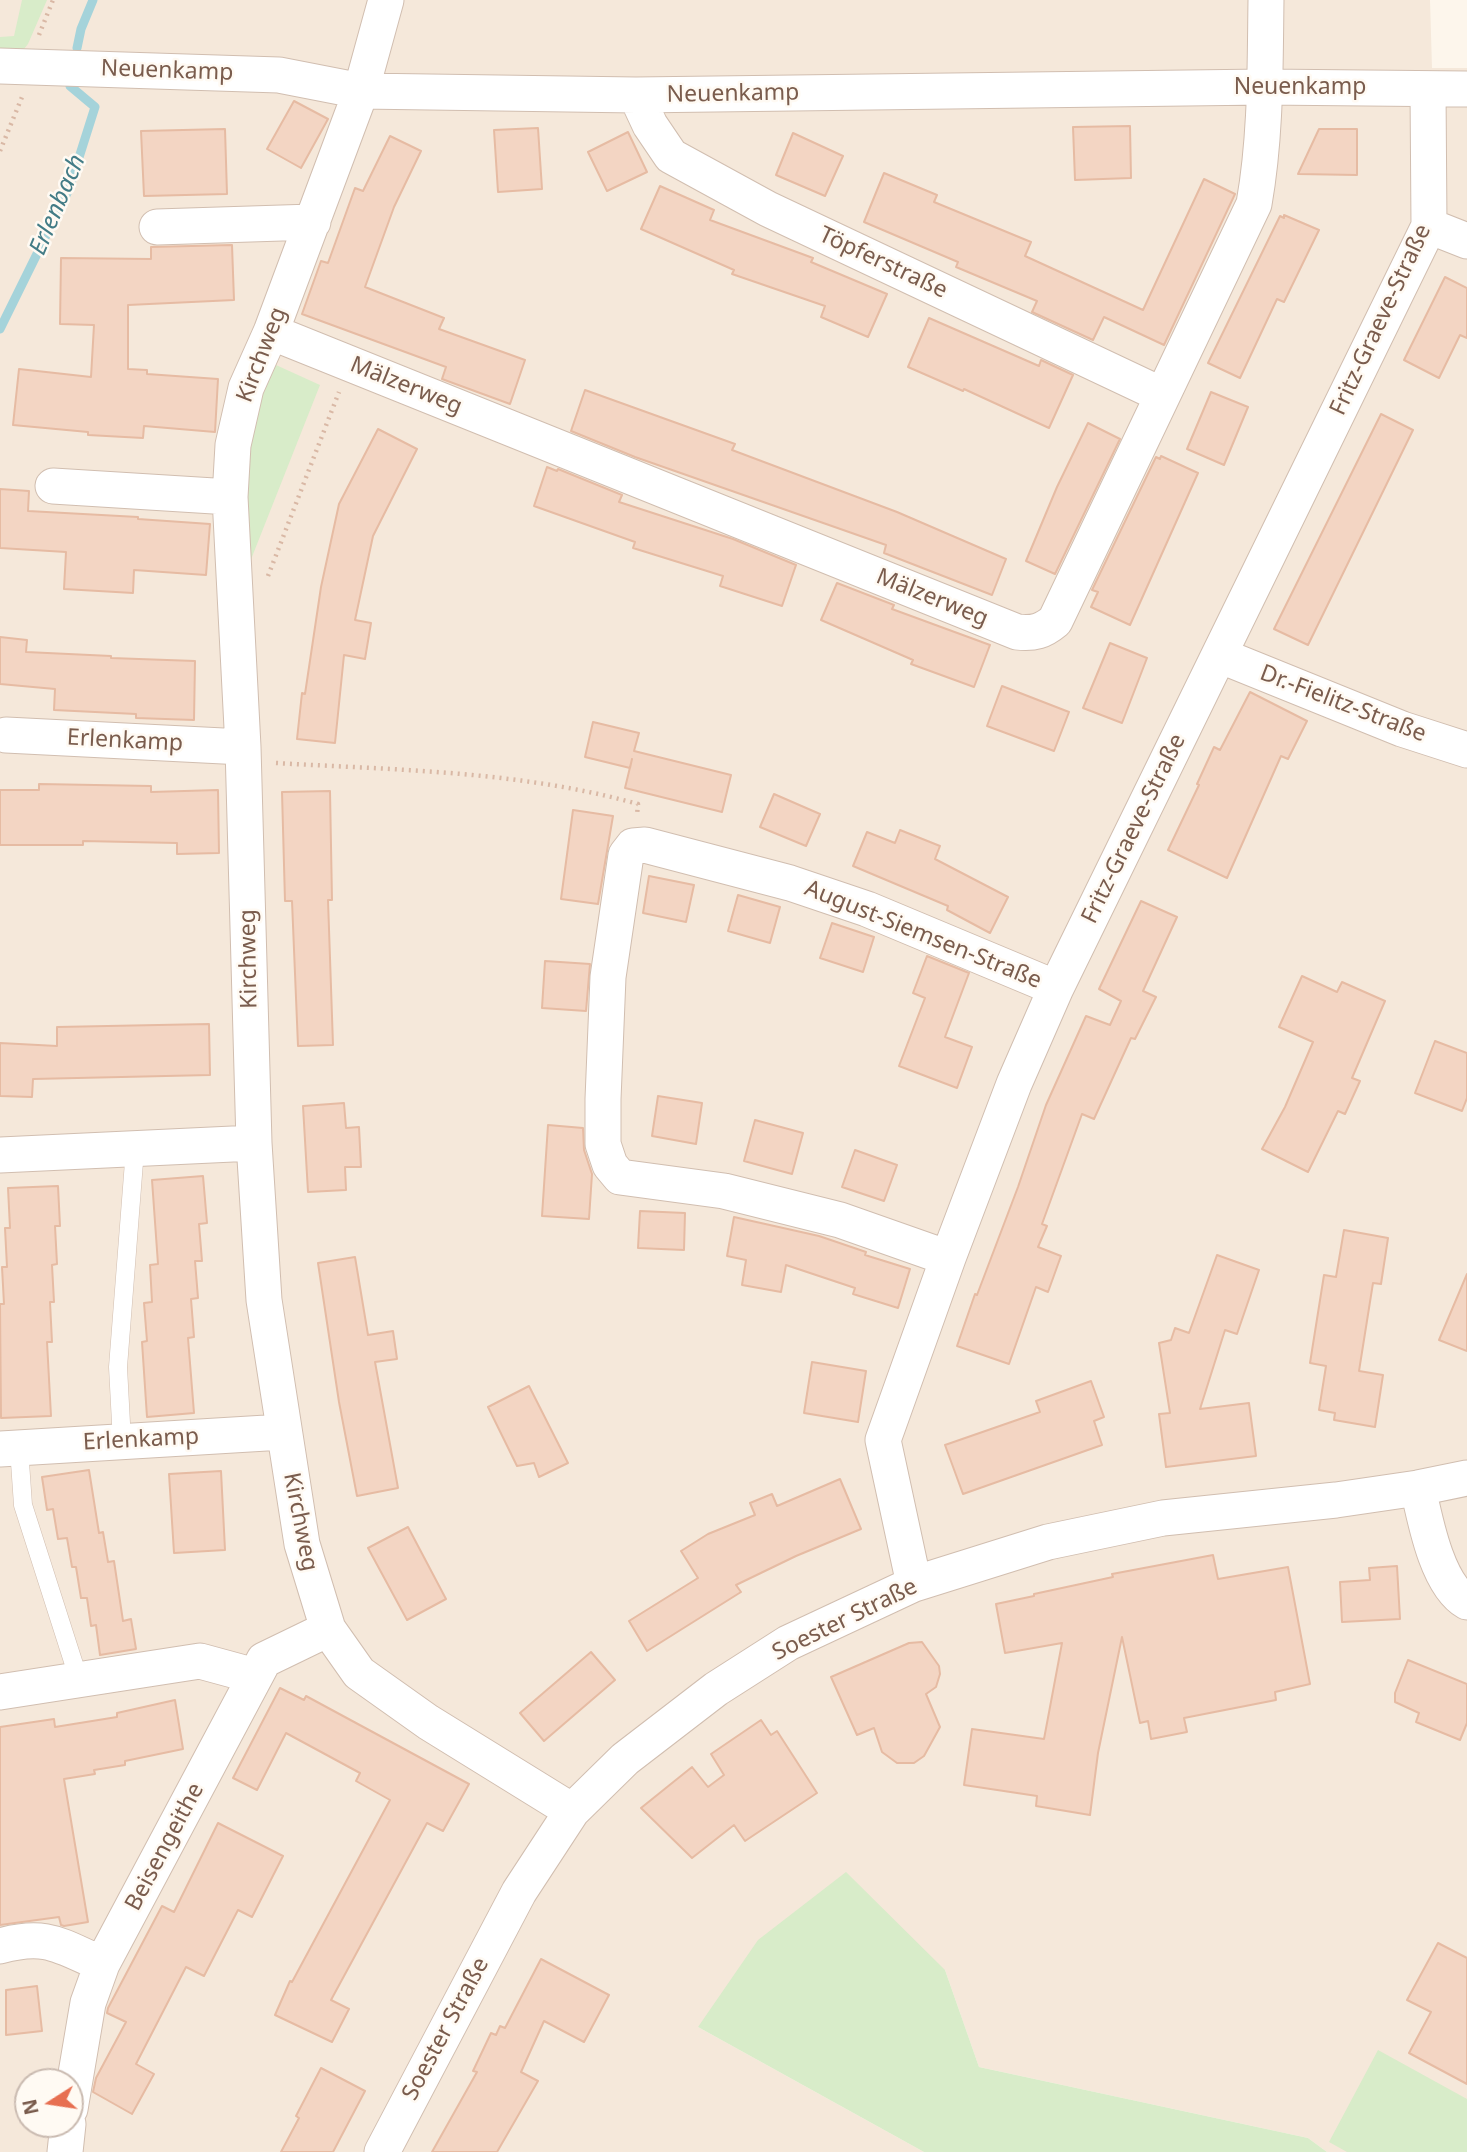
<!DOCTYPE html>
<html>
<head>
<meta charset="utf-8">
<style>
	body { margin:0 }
	#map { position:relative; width:1467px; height:2152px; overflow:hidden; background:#fdf6ec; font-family:"Noto Sans",sans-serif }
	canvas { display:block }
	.north { position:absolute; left:14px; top:2068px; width:70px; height:70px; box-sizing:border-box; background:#fffaf3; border:2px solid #cabbb1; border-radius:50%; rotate:258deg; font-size:19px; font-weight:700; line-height:28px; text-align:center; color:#7a5c4d }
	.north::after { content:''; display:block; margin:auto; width:24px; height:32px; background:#e76f51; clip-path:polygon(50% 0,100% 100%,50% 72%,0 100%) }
</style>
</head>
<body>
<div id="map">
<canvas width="1467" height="2152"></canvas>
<div class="north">N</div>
</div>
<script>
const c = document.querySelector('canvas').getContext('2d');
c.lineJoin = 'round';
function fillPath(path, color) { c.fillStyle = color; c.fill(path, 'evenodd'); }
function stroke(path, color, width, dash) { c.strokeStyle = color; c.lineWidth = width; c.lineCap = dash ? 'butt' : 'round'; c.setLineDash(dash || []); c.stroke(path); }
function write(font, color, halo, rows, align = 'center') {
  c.font = font + ' "Noto Sans",sans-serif'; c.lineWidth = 5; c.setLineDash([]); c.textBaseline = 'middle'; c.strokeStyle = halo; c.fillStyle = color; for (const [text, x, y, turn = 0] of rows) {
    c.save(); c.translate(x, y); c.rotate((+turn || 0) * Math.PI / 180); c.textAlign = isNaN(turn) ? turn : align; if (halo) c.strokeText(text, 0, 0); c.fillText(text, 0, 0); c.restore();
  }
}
fillPath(new Path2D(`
	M 0,0 L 1430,0 L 1432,68 L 1467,68 L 1467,2152 L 1327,2152 L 1308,2138 L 979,2067 L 945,1970 L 698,2027 L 924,2152 L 0,2152 ZM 28,2082 L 70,2082 L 70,2124 L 28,2124 Z`), '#f5e8da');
fillPath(new Path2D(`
	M 22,0 L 47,0 L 28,44 L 19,55 L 0,59 L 0,37 L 14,36 Z
	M 276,365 L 320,385 L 246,572 L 238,483 L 261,386 Z
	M 846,1872 L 945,1970 L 979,2067 L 1308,2138 L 1327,2152 L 924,2152 L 698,2027 L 758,1940 Z
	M 1378,2050 L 1467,2099 L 1467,2152 L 1347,2152 L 1329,2142 Z`), '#d8ecc9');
stroke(new Path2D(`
	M 77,48 L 81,29 L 93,0
	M 0,329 L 69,189 L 95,107 L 70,86`), '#a5d3da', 9);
const building = new Path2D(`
	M 294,101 L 328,119 L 301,168 L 267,149 Z
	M 1130,126 L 1131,178 L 1075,180 L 1073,127 Z
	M 538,128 L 542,189 L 498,192 L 494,130 Z
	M 225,129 L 227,194 L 144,196 L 141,131 Z
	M 1319,129 L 1357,129 L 1357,175 L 1298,174 Z
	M 628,132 L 647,172 L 607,191 L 588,152 Z
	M 793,133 L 843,156 L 825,196 L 776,175 Z
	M 390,136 L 421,151 L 394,207 L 365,287 L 444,318 L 439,329 L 525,360 L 510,404 L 442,379 L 446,367 L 302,314 L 321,261 L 328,263 L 355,188 L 363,191 Z
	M 884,173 L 937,195 L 934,202 L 1031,242 L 1025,256 L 1143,310 L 1204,179 L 1235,194 L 1164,345 L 1104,317 L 1093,340 L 1032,312 L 1037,301 L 956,267 L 958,262 L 864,222 Z
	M 660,186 L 714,210 L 710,220 L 813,258 L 811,262 L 887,294 L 868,337 L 821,317 L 825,306 L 732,274 L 734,270 L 641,229 Z
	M 1284,215 L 1319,230 L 1284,302 L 1277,299 L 1240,378 L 1208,363 L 1280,216 L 1284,218 Z
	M 232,245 L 234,300 L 128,305 L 128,369 L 147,370 L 147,374 L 218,379 L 215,432 L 144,426 L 143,438 L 88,435 L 88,432 L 13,425 L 19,369 L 91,377 L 94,325 L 60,324 L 61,258 L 151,259 L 151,247 Z
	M 1445,277 L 1467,288 L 1467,338 L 1460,335 L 1439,378 L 1404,360 Z
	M 929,318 L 1039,366 L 1041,360 L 1073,375 L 1049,428 L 964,389 L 963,391 L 908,367 Z
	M 585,390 L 735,444 L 732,450 L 897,512 L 1006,559 L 992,595 L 884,553 L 886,545 L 635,457 L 571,431 Z
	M 1211,392 L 1248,407 L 1224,465 L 1187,449 Z
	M 1381,414 L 1413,430 L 1308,645 L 1274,629 Z
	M 1088,423 L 1120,439 L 1055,574 L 1026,561 L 1057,487 Z
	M 378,429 L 417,449 L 373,536 L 355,620 L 371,623 L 365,659 L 344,655 L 335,743 L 297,739 L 302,693 L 305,694 L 321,587 L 339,504 Z
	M 1161,456 L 1198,473 L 1130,625 L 1091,607 L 1098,592 L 1092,590 L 1156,457 L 1160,459 Z
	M 547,467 L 557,471 L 558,469 L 622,495 L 619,502 L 733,539 L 796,565 L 782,606 L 720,586 L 723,576 L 633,548 L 635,542 L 534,506 Z
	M 0,489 L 29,491 L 28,511 L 138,517 L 138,519 L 210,524 L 206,575 L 134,570 L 133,593 L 64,589 L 66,552 L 0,548 Z
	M 837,583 L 894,605 L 892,609 L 990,645 L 974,687 L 911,664 L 913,660 L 821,620 Z
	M 0,637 L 27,640 L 26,652 L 111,656 L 111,658 L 195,661 L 194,720 L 136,718 L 136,714 L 54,710 L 55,689 L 0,684 Z
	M 1110,643 L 1147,658 L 1122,723 L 1083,708 Z
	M 1002,686 L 1069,712 L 1054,751 L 987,726 Z
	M 1250,692 L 1307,721 L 1288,759 L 1281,756 L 1227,878 L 1168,850 L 1199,785 L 1197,784 L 1214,747 L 1220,750 Z
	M 593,722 L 639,733 L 634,751 L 731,775 L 722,812 L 625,788 L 632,759 L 630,768 L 585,757 Z
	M 39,784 L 151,786 L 151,792 L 218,790 L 219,853 L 177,854 L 177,843 L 83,841 L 83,845 L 0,845 L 0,790 L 39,790 Z
	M 330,791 L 332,900 L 328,900 L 333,1045 L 298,1046 L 292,901 L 285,901 L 282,792 Z
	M 774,794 L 820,814 L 806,846 L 760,827 Z
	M 573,810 L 613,816 L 598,904 L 561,899 Z
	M 900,830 L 940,846 L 935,859 L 1008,897 L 990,933 L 947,910 L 948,906 L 853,866 L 867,832 L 895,843 Z
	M 649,876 L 694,885 L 686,922 L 643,913 Z
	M 738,895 L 780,907 L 770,943 L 728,931 Z
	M 1141,901 L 1177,917 L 1143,991 L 1156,997 L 1135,1039 L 1131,1038 L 1094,1119 L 1082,1114 L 1042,1224 L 1047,1226 L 1038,1247 L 1061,1256 L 1048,1292 L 1036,1287 L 1009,1364 L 957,1346 L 975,1294 L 977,1295 L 1018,1187 L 1046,1105 L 1086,1016 L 1110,1025 L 1121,1001 L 1099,989 Z
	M 832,923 L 874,937 L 863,972 L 820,958 Z
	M 927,956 L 969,973 L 945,1037 L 972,1047 L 957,1088 L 899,1066 L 925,998 L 913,993 Z
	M 545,961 L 590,964 L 586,1011 L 542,1008 Z
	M 1302,976 L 1337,992 L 1342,982 L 1385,1001 L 1352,1078 L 1360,1081 L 1345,1114 L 1338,1111 L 1308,1172 L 1262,1149 L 1285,1107 L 1313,1042 L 1279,1027 Z
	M 209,1024 L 210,1075 L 33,1079 L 32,1097 L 0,1096 L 0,1043 L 57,1046 L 57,1027 Z
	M 1435,1041 L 1467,1053 L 1467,1098 L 1462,1111 L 1415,1093 Z
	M 658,1096 L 702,1103 L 696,1144 L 652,1136 Z
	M 344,1103 L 346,1128 L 359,1127 L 361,1167 L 345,1167 L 346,1190 L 308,1192 L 303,1106 Z
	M 755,1120 L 803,1133 L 792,1174 L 744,1161 Z
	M 548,1125 L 583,1128 L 584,1150 L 592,1174 L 589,1219 L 542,1216 Z
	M 855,1150 L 897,1165 L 884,1201 L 842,1187 Z
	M 203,1176 L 207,1223 L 199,1224 L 202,1261 L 195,1261 L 198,1298 L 191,1299 L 194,1337 L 188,1338 L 194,1413 L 147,1417 L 142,1342 L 147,1341 L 144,1303 L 152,1302 L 150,1265 L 158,1264 L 152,1180 Z
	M 58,1186 L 60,1226 L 55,1226 L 57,1264 L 52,1265 L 54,1302 L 50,1302 L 52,1342 L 47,1342 L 51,1416 L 1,1418 L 0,1304 L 4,1304 L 2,1267 L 7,1267 L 5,1228 L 10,1228 L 8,1188 Z
	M 640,1211 L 685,1213 L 684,1250 L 638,1248 Z
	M 734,1217 L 819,1236 L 866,1252 L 865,1255 L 910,1269 L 898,1308 L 853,1294 L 855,1288 L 786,1265 L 781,1292 L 742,1285 L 746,1260 L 727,1256 Z
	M 1344,1230 L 1388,1238 L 1381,1284 L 1373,1283 L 1359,1371 L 1383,1375 L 1375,1427 L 1334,1420 L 1335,1413 L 1319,1410 L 1326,1366 L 1310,1363 L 1324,1275 L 1336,1277 Z
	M 1217,1255 L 1259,1270 L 1237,1334 L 1225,1330 L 1200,1409 L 1249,1403 L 1256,1456 L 1166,1467 L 1159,1414 L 1170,1413 L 1159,1343 L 1171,1340 L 1175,1328 L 1189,1333 Z
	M 355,1257 L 368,1335 L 393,1331 L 397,1359 L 375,1362 L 398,1488 L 357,1496 L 339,1402 L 318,1263 Z
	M 1467,1274 L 1467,1351 L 1439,1340 Z
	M 812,1362 L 866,1371 L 858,1422 L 804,1413 Z
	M 1091,1381 L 1104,1417 L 1094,1421 L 1102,1445 L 963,1494 L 945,1445 L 1040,1412 L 1036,1401 Z
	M 529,1386 L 568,1463 L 539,1477 L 534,1463 L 517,1466 L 488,1407 Z
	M 89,1470 L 99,1533 L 103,1532 L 108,1562 L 114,1561 L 123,1621 L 131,1619 L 136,1649 L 100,1655 L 96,1625 L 91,1626 L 87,1598 L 81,1598 L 76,1567 L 72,1567 L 67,1538 L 58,1539 L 53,1509 L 47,1510 L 42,1477 Z
	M 221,1471 L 225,1550 L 174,1553 L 169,1474 Z
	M 840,1479 L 861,1529 L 796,1556 L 736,1585 L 741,1592 L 647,1651 L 629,1621 L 698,1578 L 681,1551 L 708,1534 L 755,1515 L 750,1503 L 772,1494 L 777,1506 Z
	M 408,1527 L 446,1599 L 407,1620 L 368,1548 Z
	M 1213,1555 L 1218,1579 L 1288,1567 L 1310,1684 L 1275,1692 L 1276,1700 L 1184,1718 L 1187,1732 L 1151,1739 L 1148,1721 L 1140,1723 L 1122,1637 L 1098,1753 L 1090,1815 L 1036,1806 L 1037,1796 L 964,1785 L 972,1729 L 1044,1739 L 1062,1643 L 1005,1653 L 996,1604 L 1034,1596 L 1034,1594 L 1113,1577 L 1112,1574 Z
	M 1397,1566 L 1400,1619 L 1342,1622 L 1340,1582 L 1370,1580 L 1369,1568 Z
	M 922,1642 L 939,1666 L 940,1674 L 936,1687 L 926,1694 L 940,1727 L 924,1756 L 914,1763 L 897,1763 L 882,1752 L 874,1728 L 857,1735 L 831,1677 L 909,1643 Z
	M 591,1652 L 615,1680 L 544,1741 L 520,1713 Z
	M 1408,1660 L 1467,1684 L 1467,1723 L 1460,1740 L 1416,1722 L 1419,1713 L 1395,1702 L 1395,1693 Z
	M 280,1688 L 304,1700 L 306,1696 L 469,1784 L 443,1831 L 427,1823 L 331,2000 L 349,2009 L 332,2042 L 275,2015 L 290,1981 L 292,1982 L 390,1800 L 356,1781 L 360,1773 L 286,1733 L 257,1790 L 233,1778 Z
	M 175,1700 L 183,1749 L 125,1761 L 125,1765 L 94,1770 L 95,1774 L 64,1779 L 88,1922 L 64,1926 L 61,1925 L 59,1917 L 0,1925 L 0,1727 L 54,1719 L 55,1727 L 117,1717 L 117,1713 Z
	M 761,1720 L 771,1735 L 777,1731 L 817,1793 L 745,1841 L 734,1825 L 692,1858 L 641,1808 L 692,1767 L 708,1787 L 724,1775 L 711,1754 Z
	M 218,1823 L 283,1856 L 252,1917 L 238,1910 L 204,1976 L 186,1967 L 136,2064 L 154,2074 L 132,2114 L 93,2092 L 96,2078 L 126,2022 L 107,2013 L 108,2008 L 162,1906 L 174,1912 Z
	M 1438,1943 L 1467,1958 L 1467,2084 L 1409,2053 L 1431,2012 L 1407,2000 Z
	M 541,1959 L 609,1995 L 584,2042 L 544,2021 L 521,2072 L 538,2081 L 497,2152 L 432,2152 L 477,2072 L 473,2071 L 491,2033 L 496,2035 L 500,2026 L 505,2028 Z
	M 37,1986 L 42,2031 L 6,2035 L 6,1990 Z
	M 321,2068 L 365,2091 L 333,2152 L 281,2152 L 299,2118 L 296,2116 Z`);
fillPath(building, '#f3d5c3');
stroke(building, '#e6bba3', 2);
const service = new Path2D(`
	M 122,1442 L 118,1367 L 135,1149
	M 19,1448 L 23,1505 L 79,1680`);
const minor = new Path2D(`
	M 386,0 L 361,91 L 271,332 L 246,388 L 233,445 L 230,497 L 243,747 L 254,1143 L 264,1300 L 302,1544 L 328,1629 L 359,1673 L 428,1722 L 572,1811
	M 0,66 L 279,75 L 361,91 L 636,95 L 1265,87 L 1467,89
	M 636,95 L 650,125 L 671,156 L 768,209 L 1162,395
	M 1429,226 L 1467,241
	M 157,227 L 313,222
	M 271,332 L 1017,632 C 1034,634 1043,631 1055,621 L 1254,204 C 1266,136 1265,68 1266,0
	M 53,486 L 230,497
	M 1219,655 L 1402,729 L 1467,750
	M 6,735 L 243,747
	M 0,1155 L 254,1143
	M 948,1258 L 840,1220 L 724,1191 L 620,1177 L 610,1165 L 603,1144 L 603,1099 L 608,977 L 626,855 L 633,846 L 645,845 L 790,883 L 867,909 L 1056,988
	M 0,1449 L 283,1432
	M 1418,1488 C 1425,1520 1437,1585 1467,1602
	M 914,1584 L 883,1440 L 948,1258 L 1014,1084 L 1056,988 L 1429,226 L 1428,89
	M 0,1692 L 200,1661 L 255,1676
	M 0,1946 C 47,1933 60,1946 102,1964
	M 70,2109 L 88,2003 L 102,1964 L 264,1660 L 328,1629
	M 65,2152 L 68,2124
	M 382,2152 L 519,1892 L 572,1811 L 625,1759 L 716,1689 L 788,1643 L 914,1584 L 1048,1542 L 1163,1518 L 1336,1500 L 1418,1488 L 1467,1478`);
stroke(service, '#d1beb0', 19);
stroke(minor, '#d1beb0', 37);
stroke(new Path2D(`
	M 39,35 L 53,0
	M 0,151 L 22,97
	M 268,576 L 339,392
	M 276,763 C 397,770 521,771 638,804 L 637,815`), '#d9b8a5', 4.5, [2, 5]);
stroke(service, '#fff', 18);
stroke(minor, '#fff', 35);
write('23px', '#7a5c4d', '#fffaf3', [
	["Neuenkamp",167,71,2],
	["Neuenkamp",1300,87],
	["Neuenkamp",733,94,-1],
	["Töpferstraße",883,263,25],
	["Fritz-Graeve-Straße",1381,320,-65],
	["Kirchweg",262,355,-69],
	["Mälzerweg",406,386,22],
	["Mälzerweg",932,598,22],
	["Dr.-Fielitz-Straße",1343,704,21],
	["Erlenkamp",125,741,3],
	["Fritz-Graeve-Straße",1134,829,-64],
	["August-Siemsen-Straße",923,935,22],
	["Kirchweg",249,959,-91],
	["Erlenkamp",141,1440,-3],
	["Kirchweg",300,1522,79],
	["Soester Straße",845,1620,-26],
	["Beisengeithe",165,1847,-62],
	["Soester Straße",446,2029,-62]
]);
write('italic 24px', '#437c86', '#fffaf3', [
	["Erlenbach",58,205,-67]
]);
</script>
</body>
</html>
